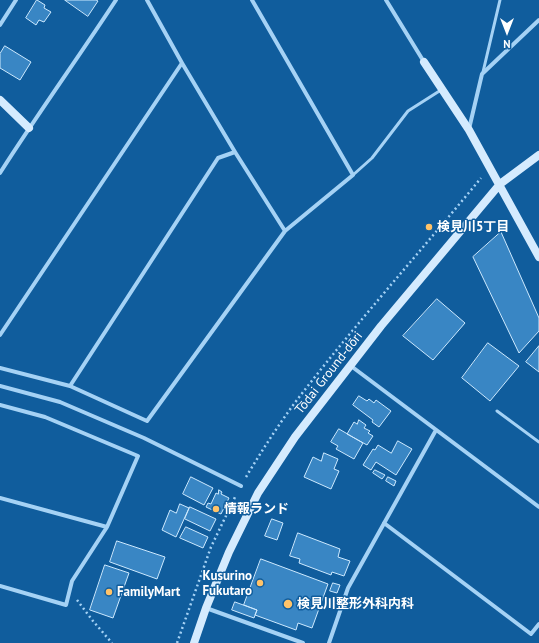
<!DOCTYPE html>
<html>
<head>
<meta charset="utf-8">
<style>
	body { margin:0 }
	#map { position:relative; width:539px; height:643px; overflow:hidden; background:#105d9d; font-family:"PT Sans",sans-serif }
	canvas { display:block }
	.north { position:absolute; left:487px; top:12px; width:40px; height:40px; -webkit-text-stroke:3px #105d9d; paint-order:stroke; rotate:180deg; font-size:11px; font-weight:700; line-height:16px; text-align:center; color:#fff }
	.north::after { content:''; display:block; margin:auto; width:14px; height:18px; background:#fff; clip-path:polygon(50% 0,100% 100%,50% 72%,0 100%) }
</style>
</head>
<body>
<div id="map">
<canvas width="539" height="643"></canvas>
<div class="north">N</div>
</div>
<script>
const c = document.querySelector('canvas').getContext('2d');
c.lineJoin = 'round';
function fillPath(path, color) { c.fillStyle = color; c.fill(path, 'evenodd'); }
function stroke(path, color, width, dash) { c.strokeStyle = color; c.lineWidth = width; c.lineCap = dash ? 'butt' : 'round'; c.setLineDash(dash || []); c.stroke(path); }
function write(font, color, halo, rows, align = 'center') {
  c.font = font + ' "PT Sans","Noto Sans JP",sans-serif'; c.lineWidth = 3; c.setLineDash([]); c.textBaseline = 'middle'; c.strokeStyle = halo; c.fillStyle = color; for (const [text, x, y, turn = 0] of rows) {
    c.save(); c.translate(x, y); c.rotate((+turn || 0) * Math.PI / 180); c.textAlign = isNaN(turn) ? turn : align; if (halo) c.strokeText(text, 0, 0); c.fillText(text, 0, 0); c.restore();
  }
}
const building = new Path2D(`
	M 37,0 L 45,5 L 44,8 L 51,12 L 44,22 L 39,20 L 36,25 L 26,18 Z
	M 65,0 L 96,0 L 98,1 L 88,16 Z
	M 5,46 L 31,62 L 20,80 L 0,68 L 0,54 Z
	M 501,232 L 539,318 L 539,331 L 519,353 L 473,257 Z
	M 437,299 L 465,323 L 433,360 L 403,336 Z
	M 488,343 L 519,366 L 490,401 L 462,378 Z
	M 539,346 L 539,372 L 526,362 Z
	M 359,396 L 367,401 L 369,399 L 374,403 L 376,400 L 391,411 L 379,427 L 372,422 L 373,420 L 353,405 Z
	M 359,420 L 366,425 L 364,428 L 370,431 L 368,433 L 373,436 L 367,445 L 347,434 L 354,422 L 357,424 Z
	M 339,429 L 363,443 L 354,459 L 336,449 L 338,446 L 331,442 Z
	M 398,441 L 412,449 L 396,475 L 376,462 L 371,470 L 363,465 L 373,449 L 375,450 L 378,445 L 391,453 Z
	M 324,453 L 338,459 L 334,469 L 339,471 L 331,489 L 304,477 L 313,457 L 321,461 Z
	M 375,470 L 385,475 L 382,479 L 373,473 Z
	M 191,477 L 213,488 L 204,505 L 183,494 Z
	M 388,477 L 396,481 L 394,486 L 386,481 Z
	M 219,490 L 222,492 L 221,494 L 229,498 L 221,514 L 206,507 L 208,503 L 211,504 L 216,493 L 218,494 Z
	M 180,504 L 189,508 L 176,537 L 162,530 L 170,510 L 176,513 Z
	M 190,507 L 216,519 L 210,531 L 185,519 Z
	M 272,519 L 283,523 L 277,540 L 265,536 Z
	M 186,527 L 208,537 L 203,548 L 180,538 Z
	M 298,533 L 340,549 L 338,557 L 350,561 L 344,576 L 332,572 L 331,575 L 299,563 L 300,559 L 290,556 Z
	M 117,541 L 165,557 L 157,579 L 110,562 Z
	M 261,559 L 328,584 L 312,628 L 298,623 L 296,630 L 255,615 L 257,610 L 244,605 Z
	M 105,565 L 129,573 L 113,618 L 90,610 Z
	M 333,583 L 340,585 L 337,593 L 330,591 Z
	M 235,602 L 257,610 L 254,618 L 232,610 Z`);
fillPath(building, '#3986c4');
stroke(building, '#cde9fe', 1);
stroke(new Path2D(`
	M 246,477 C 263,449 280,422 300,396 C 358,321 421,251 481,178
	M 77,600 L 93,621 L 112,643
	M 177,643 L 211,547 L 236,495`), '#a5d2f5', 2.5, [2, 3]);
stroke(new Path2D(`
	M 483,72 L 500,0
	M 353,175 L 372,158 L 408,111 L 441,90
	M 497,411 L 539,442`), '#a5d2f5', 3);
stroke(new Path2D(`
	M 147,0 L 182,63
	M 386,0 L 424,62
	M 0,25 L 16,0
	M 469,129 L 482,74 L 539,20
	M 0,173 C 37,115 78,58 116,0
	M 0,335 L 182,63 L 235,152
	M 351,366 L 539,507
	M 0,368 L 70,386 L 147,421 L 285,231 L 353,175 L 252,0
	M 0,386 L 60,402 L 144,438 L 241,486
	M 70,386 L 218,158 L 235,152 L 285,231
	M 0,405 L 45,417 L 138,456 L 107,527 L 0,498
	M 384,523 L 531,634 L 539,624
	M 0,586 L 66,605 L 72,581 L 107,527
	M 206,608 L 303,643
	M 329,643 L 348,588 L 436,430`), '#a5d2f5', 4);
stroke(new Path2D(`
	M 424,62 L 469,130 L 539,257
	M 0,100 L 29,128
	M 194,643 L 206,608 L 229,552 L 258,493 L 295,437 L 381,326 L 500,184 L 539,155`), '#d5ebfe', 8);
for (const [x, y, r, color] of [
	[429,227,4,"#ffc369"],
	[216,509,4,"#ffc369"],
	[260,583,4,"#ffc369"],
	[109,592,4,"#ffc369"],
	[288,604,5,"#ffc369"]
]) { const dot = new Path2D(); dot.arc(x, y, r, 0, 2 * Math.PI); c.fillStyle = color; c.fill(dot); stroke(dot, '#105d9d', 1.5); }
write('bold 13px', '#fff', '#105d9d', [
	["検見川5丁目",437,227],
	["情報ランド",224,509],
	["Kusurino",252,576,"right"],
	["Fukutaro",252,591,"right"],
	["FamilyMart",117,592],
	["検見川整形外科内科",297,604]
], 'left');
write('13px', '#fff', '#105d9d', [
	["Tōdai Ground-dōri",329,373,-52]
]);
</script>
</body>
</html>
